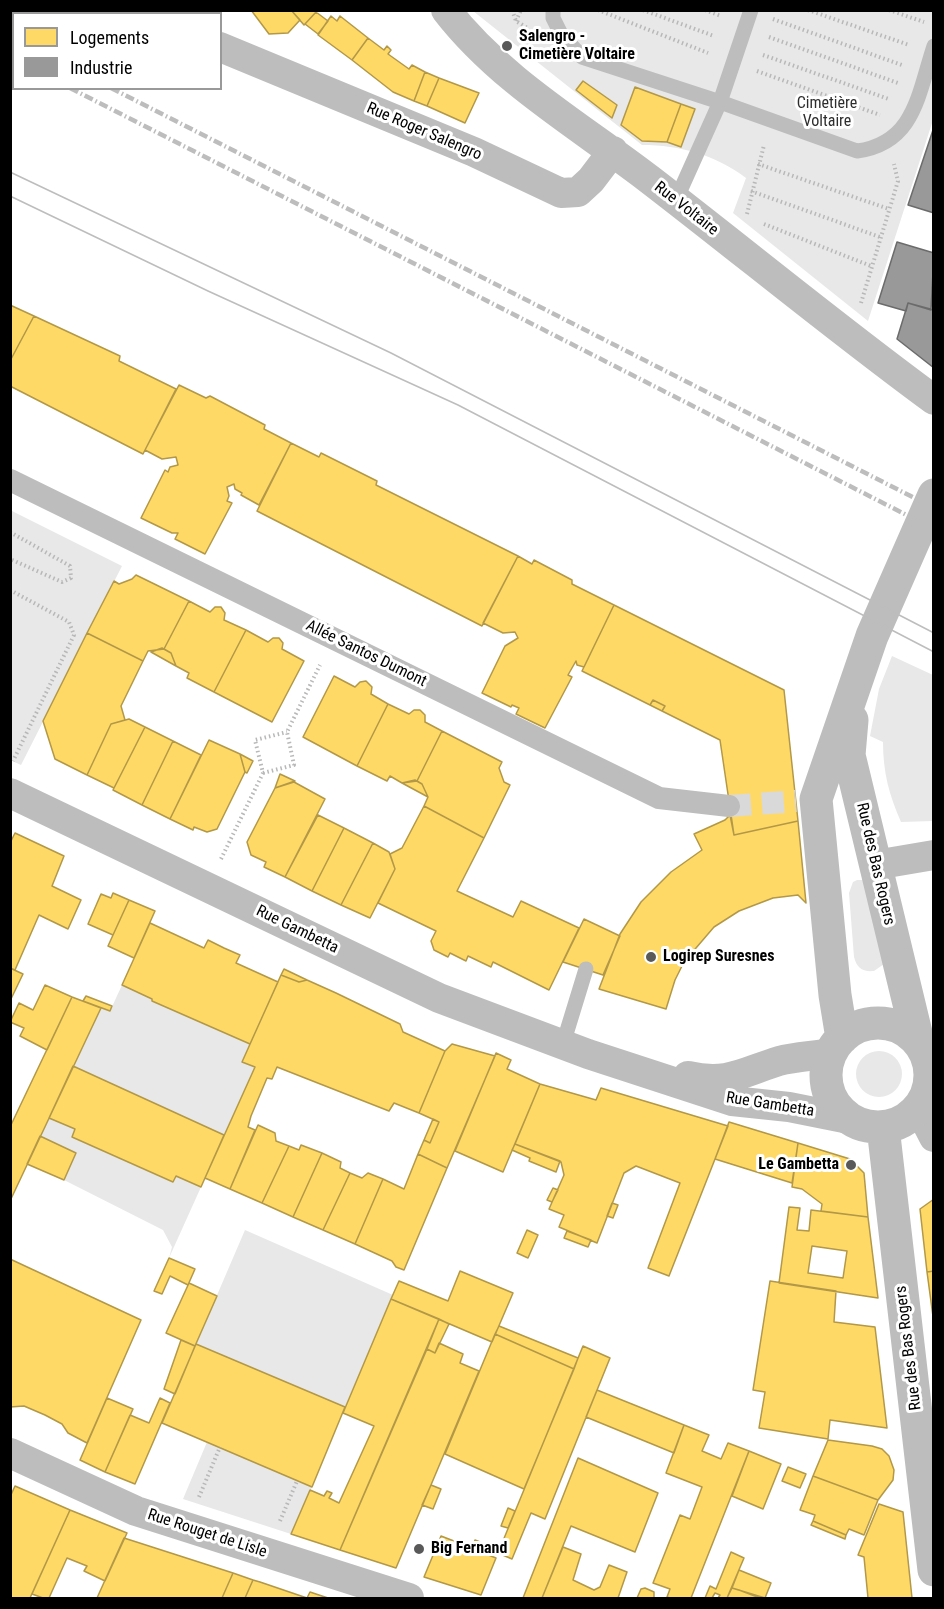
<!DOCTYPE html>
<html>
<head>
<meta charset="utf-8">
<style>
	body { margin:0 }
	#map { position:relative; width:944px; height:1609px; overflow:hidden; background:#fff; font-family:"Roboto Condensed",sans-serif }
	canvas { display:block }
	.frame { position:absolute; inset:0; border:12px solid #000; pointer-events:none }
	.legend { position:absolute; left:12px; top:12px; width:210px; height:78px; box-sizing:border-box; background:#fff; border:2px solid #999; margin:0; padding:8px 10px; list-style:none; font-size:18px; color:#000 }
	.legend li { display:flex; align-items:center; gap:12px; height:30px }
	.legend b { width:30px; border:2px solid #999 }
</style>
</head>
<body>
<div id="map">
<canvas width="944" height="1609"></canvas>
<div class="frame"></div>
<ul class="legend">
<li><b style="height:16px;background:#ffd966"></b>Logements</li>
<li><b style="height:16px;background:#999"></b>Industrie</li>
</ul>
</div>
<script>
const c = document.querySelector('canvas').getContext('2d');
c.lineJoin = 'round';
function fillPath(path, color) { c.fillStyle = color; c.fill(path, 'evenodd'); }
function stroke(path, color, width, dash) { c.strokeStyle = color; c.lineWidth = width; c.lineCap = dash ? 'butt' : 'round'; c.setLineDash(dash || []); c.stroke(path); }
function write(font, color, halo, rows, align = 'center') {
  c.font = font + ' "Roboto Condensed",sans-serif'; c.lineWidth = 6; c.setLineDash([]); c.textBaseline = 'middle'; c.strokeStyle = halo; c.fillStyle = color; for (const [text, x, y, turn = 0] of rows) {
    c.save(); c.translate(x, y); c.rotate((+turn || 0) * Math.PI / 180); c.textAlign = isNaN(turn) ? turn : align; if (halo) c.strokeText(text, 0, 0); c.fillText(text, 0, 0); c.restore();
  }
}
fillPath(new Path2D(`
	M 473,11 L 933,11 L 933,120 L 868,321 L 733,213 L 746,178 C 716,155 680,145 642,145 Z
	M 10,510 L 122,566 L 21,765 L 10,760 Z
	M 892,656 L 933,675 L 933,821 L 901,822 C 889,795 883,772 883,742 L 870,736 L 879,689 Z
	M 857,880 L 864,880 L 884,964 L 874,971 C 862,972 857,968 854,957 L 849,893 L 853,882 Z
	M 122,985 L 152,999 L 152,1001 L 250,1044 L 255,1067 L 224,1135 L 73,1066 L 101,1008 L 110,1011 Z
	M856 1074a23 23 0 1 1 46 0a23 23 0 1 1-46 0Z
	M 49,1118 L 75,1129 L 72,1137 L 172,1182 L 176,1176 L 201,1187 L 169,1258 L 172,1247 L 163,1230 L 64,1180 L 76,1153 L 40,1136 Z
	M 245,1230 L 393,1295 L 345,1407 L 196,1344 Z
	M 207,1442 L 312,1487 L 291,1534 L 183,1499 Z`), '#e8e8e8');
const homes = new Path2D(`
	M 251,10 L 291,10 L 300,20 L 288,33 L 269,34 Z
	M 291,10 L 318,10 L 304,25 Z
	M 316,12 L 328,21 L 318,34 L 305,24 Z
	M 331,16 L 337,21 L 340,16 L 368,38 L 352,60 L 318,35 Z
	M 368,38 L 384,50 L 387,46 L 391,50 L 388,54 L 409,69 L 412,65 L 425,72 L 414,101 L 393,92 L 352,60 Z
	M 425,72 L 439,78 L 427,106 L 414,101 Z
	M 439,78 L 479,93 L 465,123 L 427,106 Z
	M 583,81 L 617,105 L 612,118 L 576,90 Z
	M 635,87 L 681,104 L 667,142 L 642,141 L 621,125 Z
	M 681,104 L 695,109 L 681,147 L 667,142 Z
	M 10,305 L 34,316 L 10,361 Z
	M 34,316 L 120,356 L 119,361 L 176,389 L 143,454 L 10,386 L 10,361 Z
	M 179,385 L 206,398 L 210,396 L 265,425 L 264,429 L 291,443 L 259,505 L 241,495 L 242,493 L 235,489 L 234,484 L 227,487 L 229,496 L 227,501 L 232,503 L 205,554 L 175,539 L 178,533 L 172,533 L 141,518 L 165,470 L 168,472 L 170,467 L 178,465 L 176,457 L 162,459 L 145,450 Z
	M 291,443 L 319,457 L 321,453 L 377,481 L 376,485 L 518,556 L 482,626 L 257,511 Z
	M 518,556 L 532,564 L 534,560 L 572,580 L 572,584 L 614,605 L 584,667 L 577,665 L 576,661 L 568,675 L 572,677 L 545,728 L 516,714 L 519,708 L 512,705 L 511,707 L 482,693 L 505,646 L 518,638 L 515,632 L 503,633 L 483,623 Z
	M 136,575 L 189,601 L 164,649 L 148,651 L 143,661 L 87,633 L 114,581 L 119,584 L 132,579 Z
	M 189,601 L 210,612 L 215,607 L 221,607 L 225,613 L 224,620 L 246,630 L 214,692 L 187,678 L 189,673 L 176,666 L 171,653 L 164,649 Z
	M 614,605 L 784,690 L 798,821 L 734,835 L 720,740 L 662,711 L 665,706 L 653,700 L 650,705 L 582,671 Z
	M 246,630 L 268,642 L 273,638 L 279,638 L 283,643 L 282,649 L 304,661 L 272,722 L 214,692 Z
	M 87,633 L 143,661 L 121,706 L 125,720 L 111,724 L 87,775 L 55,759 L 43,721 Z
	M 162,648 L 171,653 L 176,666 L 151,652 Z
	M 334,676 L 355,687 L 360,682 L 366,681 L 372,687 L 371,694 L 388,704 L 357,766 L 303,737 Z
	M 653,700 L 665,706 L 662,711 L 650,705 Z
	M 388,704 L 409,714 L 414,710 L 420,710 L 425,715 L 425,722 L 442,731 L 417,781 L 402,783 L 390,776 L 387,781 L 357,766 Z
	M 129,719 L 145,727 L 114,788 L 87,775 L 111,724 Z
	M 145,727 L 173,741 L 142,805 L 113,790 Z
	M 442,731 L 502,762 L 499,768 L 504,782 L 510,785 L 484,838 L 424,806 L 428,797 L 422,784 L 417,781 Z
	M 209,740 L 240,754 L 245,772 L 217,829 L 207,832 L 194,827 L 193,830 L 170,819 Z
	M 173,741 L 201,755 L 170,819 L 142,805 Z
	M 240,754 L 253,761 L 247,773 L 245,772 Z
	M 280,774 L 295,781 L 275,788 Z
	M 415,780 L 422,784 L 428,797 L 402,783 Z
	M 294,782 L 325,799 L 285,877 L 264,867 L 266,862 L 251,855 L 247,842 L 275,788 Z
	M 424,806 L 484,838 L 457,891 L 513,917 L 521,901 L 579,928 L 549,990 L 493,962 L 491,967 L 468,956 L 466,961 L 450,953 L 448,957 L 434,950 L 431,941 L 436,931 L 378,903 L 395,869 L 390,854 L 402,848 Z
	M 318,815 L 344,828 L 312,891 L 285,877 Z
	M 730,815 L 734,835 L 798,821 L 806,903 L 798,895 L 773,898 L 739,911 L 714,927 L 684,962 L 675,980 L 666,1009 L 599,989 L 620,934 L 641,902 L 671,872 L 702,850 L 694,834 L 725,820 Z
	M 344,828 L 373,843 L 341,905 L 312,891 Z
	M 15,833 L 64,856 L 52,886 L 81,900 L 68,929 L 39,915 L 15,970 L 10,968 L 10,843 Z
	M 373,843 L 389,852 L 395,869 L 370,918 L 341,905 Z
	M 113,893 L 129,900 L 113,935 L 88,924 L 101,894 L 111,898 Z
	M 129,900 L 155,911 L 134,958 L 108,946 Z
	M 584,919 L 620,936 L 603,975 L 563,962 Z
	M 150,923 L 204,948 L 208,940 L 224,948 L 240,955 L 236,963 L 278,982 L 250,1044 L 152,1001 L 152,999 L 122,985 Z
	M 10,968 L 23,974 L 10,1001 Z
	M 284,969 L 307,980 L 299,982 L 281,975 Z
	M 281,975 L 299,982 L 307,980 L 336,993 L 400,1024 L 403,1032 L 445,1051 L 419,1113 L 394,1103 L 389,1111 L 277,1067 L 272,1079 L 267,1078 L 251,1116 L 248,1127 L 255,1130 L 230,1189 L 205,1178 L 255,1067 L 242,1062 Z
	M 45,985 L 72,997 L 47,1050 L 20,1036 L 24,1028 L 10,1022 L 19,1003 L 33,1010 Z
	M 86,996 L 112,1006 L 110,1011 L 83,1001 Z
	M 72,997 L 101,1008 L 10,1201 L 10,1127 Z
	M 452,1044 L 495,1056 L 447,1168 L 418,1154 L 424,1140 L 430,1143 L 439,1122 L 419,1113 L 445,1051 Z
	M 496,1053 L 511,1060 L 507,1069 L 540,1084 L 503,1172 L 455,1151 Z
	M 73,1066 L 224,1135 L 201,1187 L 176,1176 L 173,1182 L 72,1137 L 75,1129 L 49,1118 Z
	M 540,1084 L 596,1100 L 601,1088 L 728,1126 L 669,1276 L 648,1268 L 680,1183 L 636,1166 L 624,1173 L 597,1243 L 559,1227 L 564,1215 L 549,1209 L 564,1175 L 561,1162 L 515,1144 Z
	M 433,1119 L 439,1122 L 430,1143 L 424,1140 Z
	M 729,1122 L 798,1143 L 792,1183 L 715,1159 Z
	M 258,1125 L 275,1133 L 276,1141 L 289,1146 L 262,1203 L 230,1189 Z
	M 40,1136 L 76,1153 L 64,1180 L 27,1164 Z
	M 798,1143 L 850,1159 L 864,1173 L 868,1217 L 821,1211 L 822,1204 L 802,1189 L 792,1187 Z
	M 515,1144 L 560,1161 L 556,1172 L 529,1161 L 530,1158 L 512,1150 Z
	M 301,1145 L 322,1153 L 293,1217 L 262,1203 L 289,1146 L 299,1150 Z
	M 322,1153 L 341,1162 L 340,1168 L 350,1173 L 323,1230 L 293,1217 Z
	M 418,1154 L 447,1168 L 404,1270 L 396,1267 L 392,1261 L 355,1244 L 383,1179 L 404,1189 Z
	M 350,1173 L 362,1178 L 368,1173 L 383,1179 L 355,1244 L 323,1230 Z
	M 553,1188 L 558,1190 L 552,1202 L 547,1200 Z
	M 934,1199 L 934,1271 L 927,1272 L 920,1209 Z
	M 612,1203 L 618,1205 L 613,1218 L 607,1216 Z
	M 789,1207 L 800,1208 L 797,1230 L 809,1231 L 811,1210 L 868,1217 L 878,1298 L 779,1283 ZM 812,1246 L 847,1251 L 843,1278 L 808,1273 Z
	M 527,1230 L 538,1235 L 528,1258 L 517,1253 Z
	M 567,1231 L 591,1240 L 588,1247 L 564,1238 Z
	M 169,1258 L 195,1269 L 188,1285 L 170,1276 L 162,1294 L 154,1291 Z
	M 10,1259 L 141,1320 L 87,1443 L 68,1433 L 62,1424 L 45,1415 L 24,1406 L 10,1407 Z
	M 460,1271 L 513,1293 L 492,1342 L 391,1299 L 399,1281 L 448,1301 Z
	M 934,1271 L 934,1324 L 927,1272 Z
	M 770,1281 L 836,1291 L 834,1322 L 875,1327 L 887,1428 L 830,1420 L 828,1439 L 759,1428 L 765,1392 L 753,1390 Z
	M 189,1283 L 217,1296 L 195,1346 L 166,1333 Z
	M 391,1299 L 439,1319 L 340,1550 L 291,1534 L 310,1490 L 324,1496 L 327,1491 L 332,1493 L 329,1498 L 339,1503 L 374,1426 L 343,1413 Z
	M 439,1319 L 449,1324 L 435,1353 L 427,1349 Z
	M 499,1326 L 578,1358 L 574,1369 L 495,1334 Z
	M 495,1334 L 574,1369 L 524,1489 L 445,1454 Z
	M 181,1340 L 195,1346 L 175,1394 L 164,1389 Z
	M 439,1343 L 463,1354 L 460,1363 L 479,1371 L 396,1568 L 340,1550 L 427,1349 L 435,1353 Z
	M 196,1344 L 345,1407 L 312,1487 L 162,1423 Z
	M 583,1346 L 610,1358 L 545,1519 L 531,1513 L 512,1559 L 498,1553 Z
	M 597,1390 L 684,1425 L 674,1453 L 586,1417 Z
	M 107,1398 L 133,1409 L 105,1472 L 80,1460 Z
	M 160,1398 L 170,1403 L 135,1484 L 105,1472 L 130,1415 L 149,1423 Z
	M 684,1425 L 709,1435 L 702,1451 L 721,1459 L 728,1443 L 749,1451 L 691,1598 L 670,1598 L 667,1597 L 670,1589 L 653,1583 L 680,1515 L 690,1519 L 702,1487 L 666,1473 Z
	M 828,1440 L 872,1446 L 882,1449 L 889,1456 L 894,1470 L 893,1480 L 878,1500 L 813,1476 Z
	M 749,1451 L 781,1464 L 763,1509 L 732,1496 Z
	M 578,1458 L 658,1493 L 635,1552 L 571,1526 L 542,1598 L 523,1598 Z
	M 788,1467 L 806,1474 L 800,1488 L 782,1481 Z
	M 813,1476 L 878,1500 L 864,1535 L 849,1529 L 846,1535 L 813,1521 L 815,1515 L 800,1510 Z
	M 431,1485 L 441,1489 L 433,1509 L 422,1505 Z
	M 15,1486 L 70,1510 L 30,1598 L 10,1598 L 10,1497 Z
	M 879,1504 L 903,1512 L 912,1598 L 868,1598 L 864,1557 L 858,1555 Z
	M 508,1508 L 515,1511 L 508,1528 L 501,1526 Z
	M 70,1510 L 127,1533 L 105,1581 L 84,1571 L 87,1566 L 67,1558 L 49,1598 L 43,1598 L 32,1594 Z
	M 813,1521 L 846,1535 L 845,1539 L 811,1525 Z
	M 441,1536 L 472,1548 L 475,1540 L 480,1542 L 476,1550 L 496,1558 L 481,1595 L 424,1577 Z
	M 124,1538 L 233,1573 L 222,1598 L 97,1598 Z
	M 563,1547 L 581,1554 L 573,1580 L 594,1590 L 600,1587 L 609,1565 L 627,1572 L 618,1598 L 542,1598 Z
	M 731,1552 L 744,1558 L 727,1598 L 718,1598 L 720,1595 L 715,1593 L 712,1598 L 705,1598 L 710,1586 L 716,1589 Z
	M 739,1570 L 771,1583 L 765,1598 L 732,1588 Z
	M 233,1573 L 253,1580 L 245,1598 L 222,1598 Z
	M 253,1580 L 260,1582 L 307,1598 L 245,1598 Z
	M 645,1588 L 654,1592 L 654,1598 L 637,1598 L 641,1589 Z
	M 732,1588 L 739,1590 L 760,1598 L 727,1598 Z
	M 310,1592 L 328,1598 L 307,1598 Z`);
fillPath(homes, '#ffd966');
stroke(homes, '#b29847', 1.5);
const industry = new Path2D(`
	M 934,127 L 934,213 L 908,205 Z
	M 897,242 L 934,253 L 931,310 L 908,303 L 906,311 L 878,303 Z
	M 908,303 L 934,310 L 934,368 L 897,339 Z`);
fillPath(industry, '#999');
stroke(industry, '#6b6b6b', 1.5);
stroke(new Path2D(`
	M 729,806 L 796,801`), '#d9d9d9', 22, [22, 11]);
stroke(new Path2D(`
	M 512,10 L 516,21 L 529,29
	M 598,10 L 708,53
	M 643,10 L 714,36
	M 705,10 L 721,16
	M 808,10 L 909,45
	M 889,10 L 924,22
	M 773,19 L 902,65
	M 516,21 L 521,10
	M 769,37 L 898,83
	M 763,55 L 889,99
	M 757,71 L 880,115
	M 758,164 L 889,209
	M 751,191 L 880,237
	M 747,214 L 764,145
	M 764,224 L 871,266
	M 861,303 L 898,181 L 894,164
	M 10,532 L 70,566 L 71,578 L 62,582 L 10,559
	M 10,590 L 69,622 L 74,635 L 13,761
	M 263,773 L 294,765 L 287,732 L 320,665
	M 221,859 L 263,773 L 255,740 L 287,732
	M 199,1497 L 220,1447
	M 280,1521 L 297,1481`), '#b8b8b8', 4, [1.5, 3]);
stroke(new Path2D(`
	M 553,10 L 553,18 L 561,34 L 582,57 L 720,102 L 751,10
	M 676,200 L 720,102 L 857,151 C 915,143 918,94 934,46
	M 563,1044 L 586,969`), '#bdbdbd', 15);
stroke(new Path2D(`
	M 10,480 L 659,798 L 729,806`), '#bdbdbd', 22);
stroke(new Path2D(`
	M 127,10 L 134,14
	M 446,10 C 500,80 580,126 649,179 C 744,252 837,329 934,400
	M 220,47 L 474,152 L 561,193 L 578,192 L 591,180 L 613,151
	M 10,793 L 439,998 L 588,1054 L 732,1101 L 789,1107 L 849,1119
	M 875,865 L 934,855
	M 688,1076 C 728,1085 743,1072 779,1061 C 795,1057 814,1056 831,1053
	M 919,1108 L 934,1137
	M 10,1453 L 136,1511 L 409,1598`), '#bdbdbd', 30);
stroke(new Path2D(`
	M 852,720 L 849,755 L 918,1041
	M826 1075a52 52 0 1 1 104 0a52 52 0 1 1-104 0Z
	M 842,1038 L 835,995 L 816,799 L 872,636 L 934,495
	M 883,1127 L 934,1570`), '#bdbdbd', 33);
stroke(new Path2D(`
	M 10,172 L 391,353 L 934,633
	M 10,196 L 208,291 L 458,405 L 934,652`), '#bdbdbd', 1.5);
stroke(new Path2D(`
	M 10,37 L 14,39
	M 10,58 L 14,60
	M 70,88 L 934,529
	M 111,88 L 934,508`), '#bdbdbd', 4.5, [9, 3, 1.5, 3]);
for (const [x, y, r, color] of [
	[507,46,6,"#595959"],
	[651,957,6,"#595959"],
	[851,1165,6,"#595959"],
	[419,1549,6,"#595959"]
]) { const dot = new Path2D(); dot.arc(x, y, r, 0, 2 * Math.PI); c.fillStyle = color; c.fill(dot); stroke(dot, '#fff', 2); }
write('bold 16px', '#000', '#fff', [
	["Salengro -",519,37],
	["Cimetière Voltaire",519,55],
	["Logirep Suresnes",663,957],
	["Le Gambetta",839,1165,"right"],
	["Big Fernand",431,1549]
], 'left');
write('16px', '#2d2d2d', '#fff', [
	["Cimetière",827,104],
	["Voltaire",827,122]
]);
write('16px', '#000', '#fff', [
	["Rue Roger Salengro",424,132,23],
	["Rue Voltaire",686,209,38],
	["Allée Santos Dumont",366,654,26],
	["Rue des Bas Rogers",875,864,77],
	["Rue Gambetta",297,930,26],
	["Rue Gambetta",770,1105,9],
	["Rue des Bas Rogers",909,1348,-97],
	["Rue Rouget de Lisle",207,1534,18]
]);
</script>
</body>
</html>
